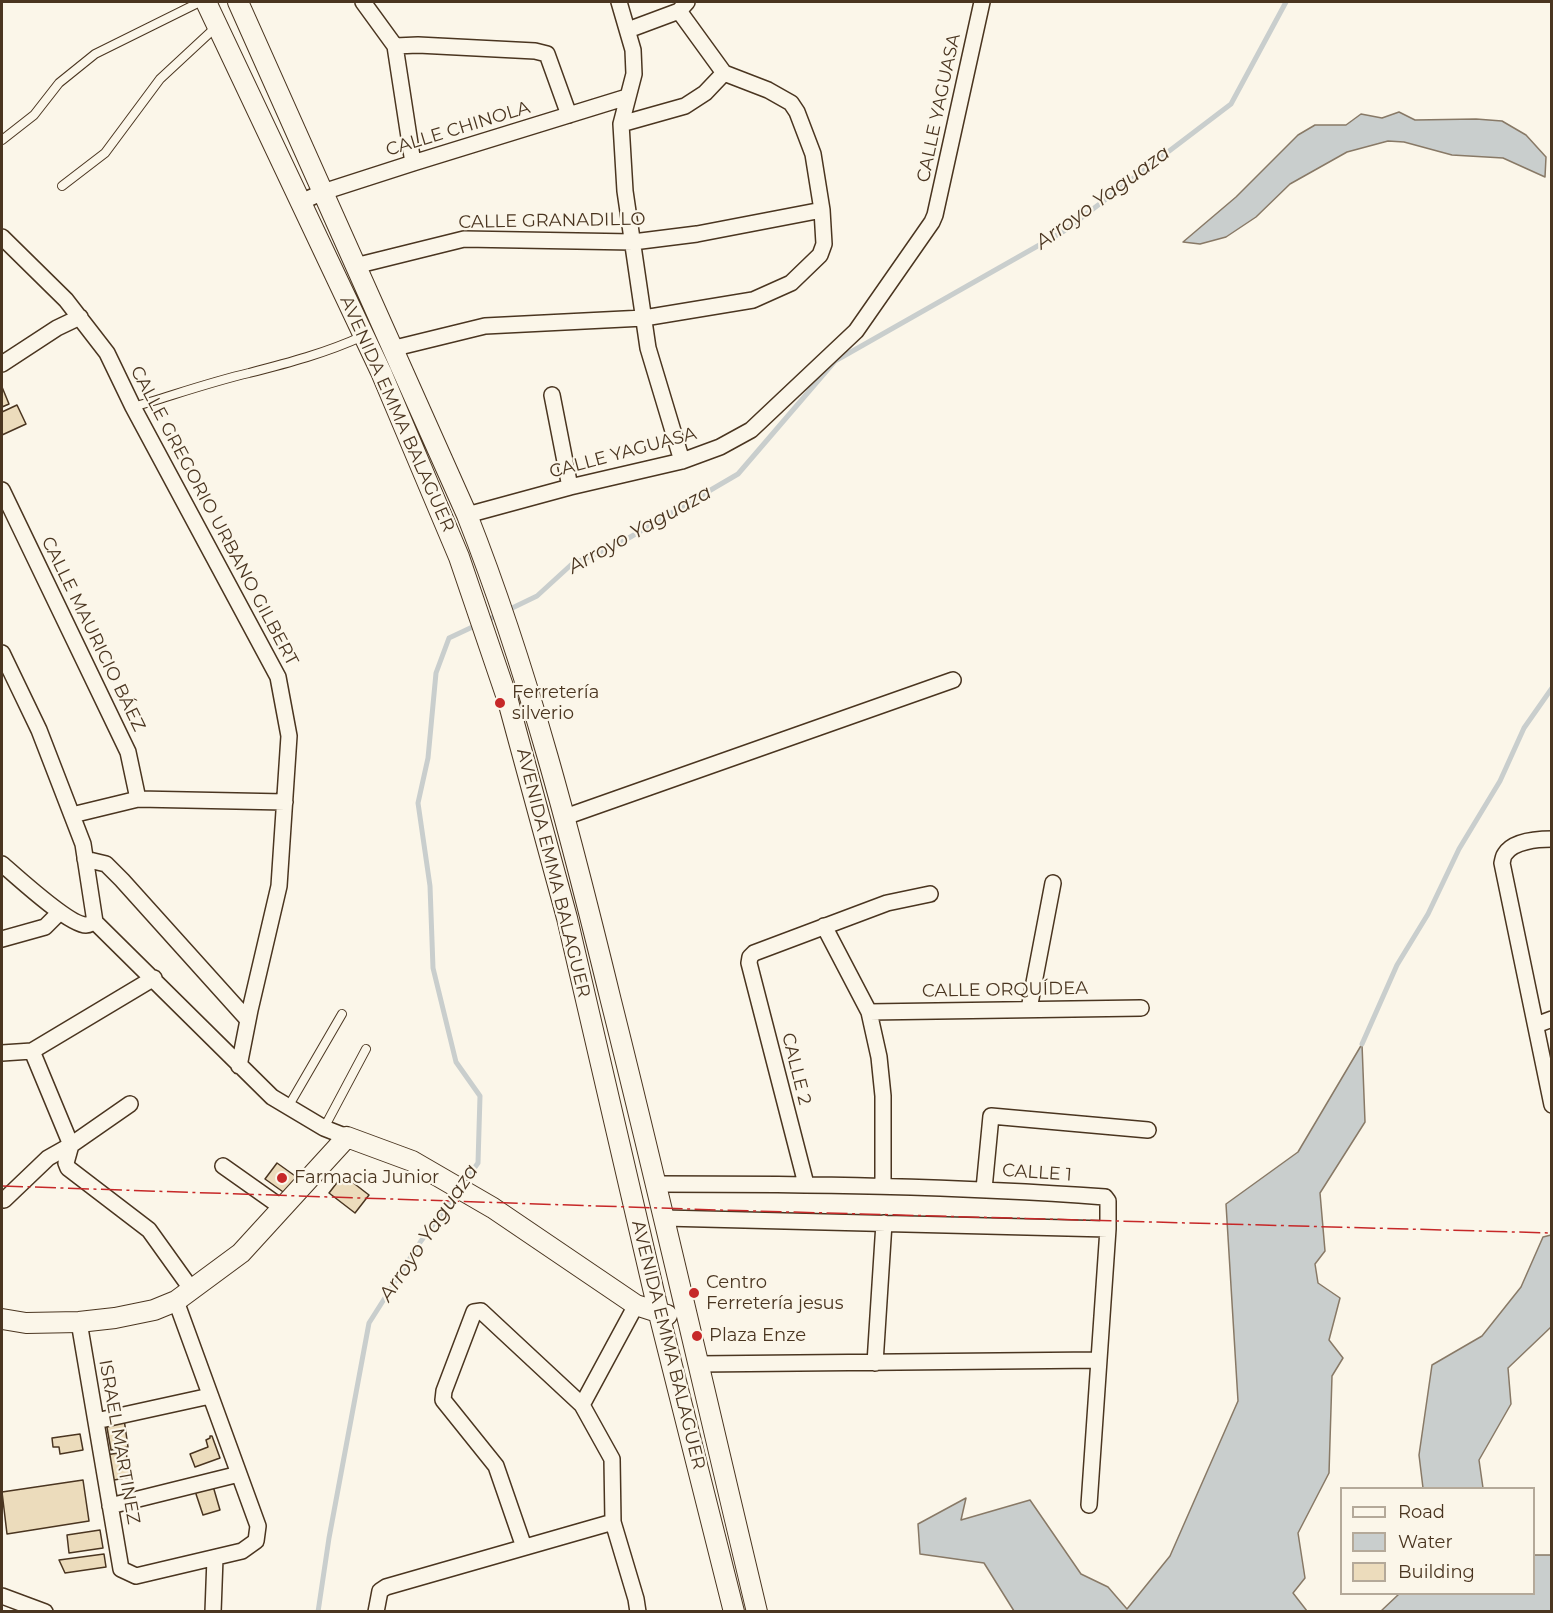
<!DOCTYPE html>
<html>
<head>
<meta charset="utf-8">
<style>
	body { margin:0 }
	#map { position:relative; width:1553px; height:1613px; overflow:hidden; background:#fbf6e9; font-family:Montserrat,sans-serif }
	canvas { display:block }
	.frame { position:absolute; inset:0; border:3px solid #4a3520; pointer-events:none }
	.legend { position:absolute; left:1340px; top:1487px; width:195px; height:108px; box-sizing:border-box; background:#fbf6e9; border:2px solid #b4a999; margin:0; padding:8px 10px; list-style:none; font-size:18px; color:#4a3520 }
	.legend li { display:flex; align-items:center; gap:12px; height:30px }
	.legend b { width:30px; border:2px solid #b4a999 }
</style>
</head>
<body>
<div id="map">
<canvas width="1553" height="1613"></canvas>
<div class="frame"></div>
<ul class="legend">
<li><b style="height:8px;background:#fbf6e9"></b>Road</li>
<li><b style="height:16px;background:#c9cecd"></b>Water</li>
<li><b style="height:16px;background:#ecdcbc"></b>Building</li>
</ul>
</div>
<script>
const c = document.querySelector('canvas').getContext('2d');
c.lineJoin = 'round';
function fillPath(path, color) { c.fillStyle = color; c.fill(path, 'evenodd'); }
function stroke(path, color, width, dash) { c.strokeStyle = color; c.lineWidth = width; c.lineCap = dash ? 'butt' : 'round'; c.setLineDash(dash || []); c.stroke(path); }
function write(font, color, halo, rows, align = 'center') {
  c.font = font + ' Montserrat,sans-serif'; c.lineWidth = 4.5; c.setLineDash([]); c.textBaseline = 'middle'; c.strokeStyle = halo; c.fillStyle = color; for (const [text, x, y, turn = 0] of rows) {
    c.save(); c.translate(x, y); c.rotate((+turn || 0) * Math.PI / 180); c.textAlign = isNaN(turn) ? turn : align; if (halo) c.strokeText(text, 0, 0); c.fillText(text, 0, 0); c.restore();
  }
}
const water = new Path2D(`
	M 1399,112 L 1415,120 L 1476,119 L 1502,121 L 1526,135 L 1546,157 L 1545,177 L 1503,158 L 1452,155 L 1404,142 L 1388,141 L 1347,152 L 1290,184 L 1256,217 L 1226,237 L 1200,244 L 1183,242 L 1236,197 L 1298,135 L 1315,125 L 1346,125 L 1361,114 L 1382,118 Z
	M 1362,1044 L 1365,1122 L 1320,1193 L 1325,1251 L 1315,1264 L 1318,1283 L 1340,1298 L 1329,1340 L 1343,1358 L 1332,1376 L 1329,1473 L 1298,1533 L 1305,1578 L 1293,1593 L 1307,1611 L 1014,1611 L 984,1563 L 920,1554 L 918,1524 L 966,1498 L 961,1520 L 1030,1500 L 1081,1574 L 1108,1587 L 1127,1609 L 1170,1556 L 1238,1401 L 1226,1204 L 1298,1152 Z
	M 1551,1235 L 1551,1327 L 1508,1368 L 1511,1404 L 1479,1460 L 1483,1488 L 1423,1488 L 1419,1455 L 1432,1365 L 1482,1336 L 1521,1287 L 1543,1237 Z
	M 1534,1555 L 1551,1555 L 1551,1611 L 1381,1611 L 1399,1594 L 1534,1594 Z`);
fillPath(water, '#c9cecd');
stroke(water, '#887966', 1.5);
stroke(new Path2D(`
	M 506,611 L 537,596 L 572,564 L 615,546 L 738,474 L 835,361 L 1064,231 L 1231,104 L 1286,2
	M 1362,1044 L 1397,965 L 1428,914 L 1459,849 L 1500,781 L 1524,728 L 1552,688
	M 462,1185 L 478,1163 L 480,1096 L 456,1062 L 433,968 L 430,886 L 418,803 L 428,758 L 436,673 L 449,638 L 498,615
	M 318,1612 L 329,1538 L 369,1323 L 421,1241 L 457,1192`), '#c9cecd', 5);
const building = new Path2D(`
	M 2,387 L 9,404 L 2,407 Z
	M 17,405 L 26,424 L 2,435 L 2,412 Z
	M 277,1163 L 298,1178 L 286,1194 L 265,1179 Z
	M 343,1175 L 369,1195 L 355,1213 L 329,1193 Z
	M 124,1419 L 128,1447 L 111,1450 L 106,1422 Z
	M 80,1434 L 83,1450 L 60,1454 L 59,1447 L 53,1447 L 52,1438 Z
	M 210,1436 L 212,1436 L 220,1458 L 195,1467 L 190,1454 L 208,1447 L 206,1440 L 210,1438 Z
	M 126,1452 L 130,1477 L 109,1481 L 105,1455 Z
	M 83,1480 L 89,1521 L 7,1534 L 2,1492 Z
	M 213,1486 L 220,1510 L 203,1515 L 195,1491 Z
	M 100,1530 L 103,1548 L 69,1553 L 67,1535 Z
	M 104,1554 L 106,1567 L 65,1573 L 59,1560 Z`);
fillPath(building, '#ecdcbc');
stroke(building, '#4a3520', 1.5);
const service = new Path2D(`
	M 2,140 L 34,115 L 59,83 L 95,54 L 200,2
	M 62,186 L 105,153 L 160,79 L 216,27
	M 133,407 C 171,396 210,382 249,373 C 288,363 326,353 363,336
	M 288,1107 L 342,1014
	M 324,1128 L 366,1049`);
const minor = new Path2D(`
	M 363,2 L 395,46 L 413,163
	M 619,2 L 633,50 L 634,74 L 621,124 L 625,191 L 648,348 L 682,461
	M 628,30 L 679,11 L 687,2
	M 395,46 L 418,45 L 535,51 L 547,54 L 569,115
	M 621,124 L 685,106 L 705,93 L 724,73
	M 301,202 L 323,192 L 413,163 L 627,97
	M 2,237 L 66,300 L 107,353 L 133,407 L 278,677 L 289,736 L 279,886 L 250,1010 L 239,1066
	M 355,266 L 464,239 L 633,242 L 697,234 L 822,210
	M 391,349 L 485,326 L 644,318 L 753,300 L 791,283 L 820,255 L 824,244 L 822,210 L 813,154 L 797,112 L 791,103 L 768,90 L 724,73 L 679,11
	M 2,364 L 57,328 L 80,317
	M 552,395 L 570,487
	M 2,490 L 128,752 L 138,799
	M 467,515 L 570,487 L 682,461 L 720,447 L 751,430 L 856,331 L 932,222 L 935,215 L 982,2
	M 2,653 L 39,730 L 83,844 L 95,922
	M 72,815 L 138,799 L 285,802
	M 565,817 L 953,680
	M 1552,839 C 1538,839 1513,841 1505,854 C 1503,856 1503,860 1502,863 L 1552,1105
	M 85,859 L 106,864 L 122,880 L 248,1020
	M 2,864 C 16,876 69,925 86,925 C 89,925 92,923 95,922
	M 95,922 L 272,1097 L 324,1128 L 347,1137
	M 824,926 L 869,1012 L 879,1057 L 883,1096 L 883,1186
	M 2,939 L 45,927 L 60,912
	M 1029,1009 L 1053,883
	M 869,1012 L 1141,1008
	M 1536,1025 L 1552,1019
	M 32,1051 L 71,1145 L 66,1163 L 68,1168 L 149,1230 L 192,1290
	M 2,1053 L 32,1051 L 154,978
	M 223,1166 L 281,1207
	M 657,1184 C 806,1184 956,1186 1105,1197 L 1108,1201 L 1108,1229 L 1089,1505
	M 806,1184 L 749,963 L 750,957 L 754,953 L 887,903 L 930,894
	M 984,1189 L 991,1116 L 1148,1130
	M 4,1200 L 48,1158 L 71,1145 L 130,1104
	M 664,1218 L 1108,1229
	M 636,1305 L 582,1405 L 612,1459 L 613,1522 L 636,1599 L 638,1612
	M 79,1322 L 121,1569 L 136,1576 L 242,1551 L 256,1541 L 258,1526 L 176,1301
	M 875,1363 L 884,1223
	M 698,1364 L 1099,1360
	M 96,1421 L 210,1396
	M 110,1506 L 239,1474
	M 524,1547 L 496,1466 L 443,1400 L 444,1391 L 474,1312 L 481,1311 L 582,1405
	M 2,1596 L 45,1612
	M 213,1612 L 215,1558
	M 376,1612 L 380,1591 L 386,1587 L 613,1522`);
const tertiary = new Path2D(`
	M 206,2 L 381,372 L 459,557 L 508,701 L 567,918 L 659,1314 L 734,1612
	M 238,2 L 467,515 C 529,672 571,837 611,1001 C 662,1204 708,1408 757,1612
	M 2,1319 L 26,1323 L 79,1322 L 115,1318 L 154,1310 L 176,1301 L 241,1253 L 347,1137 L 412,1161 L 493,1208 L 636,1305 L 667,1315`);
stroke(service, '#4a3520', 10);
stroke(minor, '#4a3520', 18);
stroke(tertiary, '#4a3520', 22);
stroke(service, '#fbf6e9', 8);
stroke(minor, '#fbf6e9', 15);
stroke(tertiary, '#fbf6e9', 20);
stroke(new Path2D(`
	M 2,1186 L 718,1210 L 1552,1233`), '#c62828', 1.5, [21, 4.5, 3, 4.5]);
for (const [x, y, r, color] of [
	[500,703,6,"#c62828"],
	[282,1178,6,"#c62828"],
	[694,1293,6,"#c62828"],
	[697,1336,6,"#c62828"]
]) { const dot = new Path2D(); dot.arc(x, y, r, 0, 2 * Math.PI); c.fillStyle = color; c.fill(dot); stroke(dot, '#fbf6e9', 2); }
write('18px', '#4a3520', '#fbf6e9', [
	["CALLE YAGUASA",939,108,-78],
	["CALLE CHINOLA",458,129,-17],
	["CALLE GRANADILLO",552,221,-1],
	["AVENIDA EMMA BALAGUER",397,414,66],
	["CALLE YAGUASA",623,453,-15],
	["CALLE GREGORIO URBANO GILBERT",214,516,62],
	["CALLE MAURICIO BÁEZ",93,634,64],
	["AVENIDA EMMA BALAGUER",553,873,76],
	["CALLE ORQUÍDEA",1005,990,-1],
	["CALLE 2",796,1069,76],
	["CALLE 1",1037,1173,4],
	["AVENIDA EMMA BALAGUER",668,1345,76],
	["ISRAEL MARTINEZ",119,1442,80]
]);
write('18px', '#4a3520', '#fbf6e9', [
	["Ferretería",512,693],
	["silverio",512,714],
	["Farmacia Junior",294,1178],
	["Centro",706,1283],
	["Ferretería jesus",706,1304],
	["Plaza Enze",709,1336]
], 'left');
write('italic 20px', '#4a3520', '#fbf6e9', [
	["Arroyo Yaguaza",1103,198,-36],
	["Arroyo Yaguaza",640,530,-29],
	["Arroyo Yaguaza",429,1233,-56]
]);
</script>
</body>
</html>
